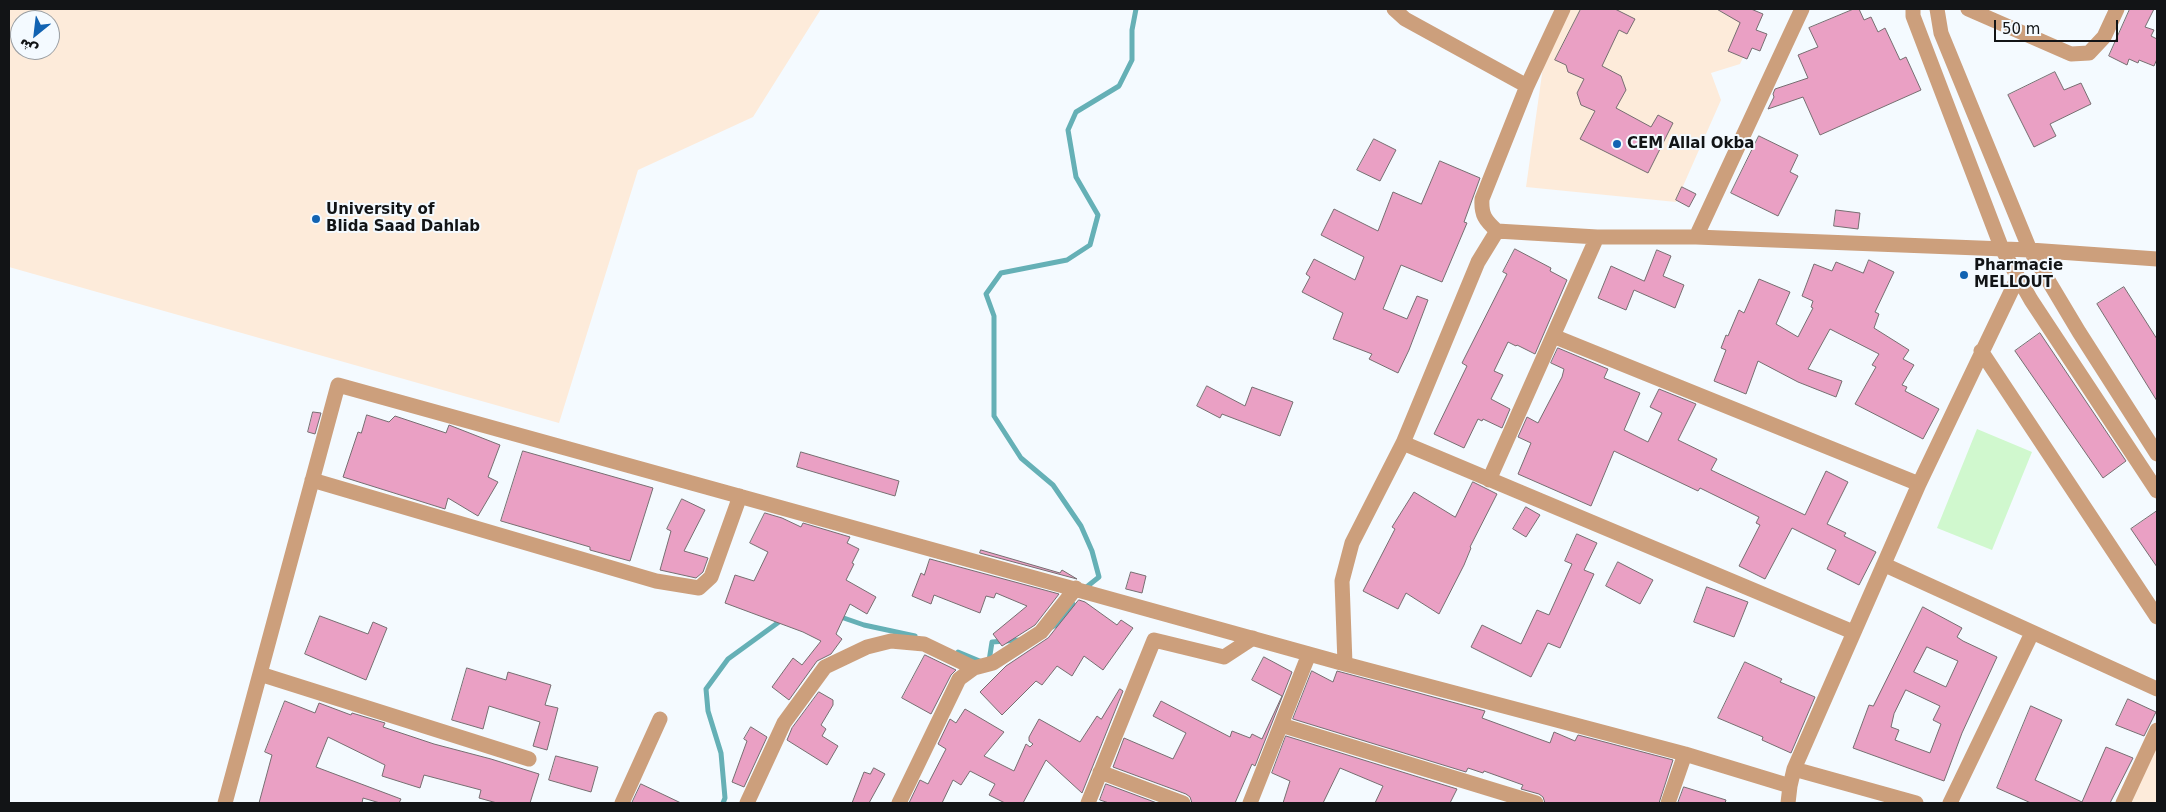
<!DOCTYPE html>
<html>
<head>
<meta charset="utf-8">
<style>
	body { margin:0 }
	#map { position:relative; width:2166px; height:812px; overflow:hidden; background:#f4faff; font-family:"DejaVu Sans",Cairo,sans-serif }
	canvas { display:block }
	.frame { position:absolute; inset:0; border:10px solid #121416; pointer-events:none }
	.north { position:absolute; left:10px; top:10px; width:50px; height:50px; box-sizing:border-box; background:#f4faff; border:1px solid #9a9ea2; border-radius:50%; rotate:209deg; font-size:14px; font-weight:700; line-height:20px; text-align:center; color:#121416 }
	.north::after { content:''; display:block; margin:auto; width:18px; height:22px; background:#1263b2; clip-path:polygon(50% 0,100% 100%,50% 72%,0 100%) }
	.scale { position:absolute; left:1994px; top:20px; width:124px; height:22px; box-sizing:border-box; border:2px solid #121416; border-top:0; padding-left:6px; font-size:15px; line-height:18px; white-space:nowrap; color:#121416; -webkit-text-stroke:4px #f4faff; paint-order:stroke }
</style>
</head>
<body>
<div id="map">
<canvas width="2166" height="812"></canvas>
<div class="frame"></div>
<div class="north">ش</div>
<div class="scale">50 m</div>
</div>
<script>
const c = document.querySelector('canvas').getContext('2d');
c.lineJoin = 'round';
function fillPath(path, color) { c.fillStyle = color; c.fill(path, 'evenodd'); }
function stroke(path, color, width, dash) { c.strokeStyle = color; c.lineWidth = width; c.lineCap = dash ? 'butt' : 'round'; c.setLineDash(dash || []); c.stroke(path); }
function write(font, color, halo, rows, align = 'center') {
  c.font = font + ' "DejaVu Sans",sans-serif'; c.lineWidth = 4; c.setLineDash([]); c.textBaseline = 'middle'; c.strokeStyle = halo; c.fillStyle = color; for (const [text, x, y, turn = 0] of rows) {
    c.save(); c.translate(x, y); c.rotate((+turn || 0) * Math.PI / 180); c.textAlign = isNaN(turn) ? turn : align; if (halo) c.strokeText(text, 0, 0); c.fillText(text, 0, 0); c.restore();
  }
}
fillPath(new Path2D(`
	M 9,9 L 821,9 L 753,117 L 638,170 L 559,423 L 9,267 ZM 20,20 L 50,20 L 50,50 L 20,50 Z
	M 1570,9 L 1744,9 L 1762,17 L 1740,64 L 1711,73 L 1721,100 L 1676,202 L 1526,187 L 1543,67 Z
	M 2157,744 L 2157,803 L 2129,803 Z`), '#fdebda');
fillPath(new Path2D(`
	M 1977,429 L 2032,452 L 1992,550 L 1937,528 Z`), '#d0f8ce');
stroke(new Path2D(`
	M 1084,589 L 1099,577 L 1092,551 L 1081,526 L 1053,485 L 1021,458 L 994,416 L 994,316 L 986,294 L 1001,273 L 1067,260 L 1090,245 L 1098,215 L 1076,177 L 1068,130 L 1076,112 L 1119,86 L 1132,60 L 1132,30 L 1136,9
	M 838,616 L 864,625 L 915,636
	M 1052,627 L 1059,623 L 1073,604
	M 958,652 L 982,662
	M 989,661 L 992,642 L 1020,640
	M 723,803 L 725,798 L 721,753 L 708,711 L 706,689 L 728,659 L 783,619`), '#65b0b6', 5);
const building = new Path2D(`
	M 1581,9 L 1615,9 L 1635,19 L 1627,34 L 1619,30 L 1602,66 L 1621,76 L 1626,90 L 1616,108 L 1651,127 L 1658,115 L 1673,123 L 1648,173 L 1580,139 L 1595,111 L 1581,105 L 1577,93 L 1584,79 L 1568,72 L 1566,65 L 1555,60 Z
	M 1717,9 L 1751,9 L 1763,14 L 1756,30 L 1767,34 L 1760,51 L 1752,48 L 1747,59 L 1728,51 L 1740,23 Z
	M 1854,9 L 1859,9 L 1864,20 L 1871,17 L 1878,32 L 1885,28 L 1900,60 L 1906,57 L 1921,90 L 1820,135 L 1803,97 L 1768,109 L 1774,97 L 1773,94 L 1775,89 L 1808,78 L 1798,55 L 1818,47 L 1809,28 Z
	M 2130,9 L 2154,9 L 2145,27 L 2154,30 L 2151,36 L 2157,39 L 2157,59 L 2154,66 L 2139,60 L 2138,63 L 2129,59 L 2127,65 L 2109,56 Z
	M 2055,72 L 2064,90 L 2081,83 L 2091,104 L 2050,124 L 2056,136 L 2034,147 L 2008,95 Z
	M 1759,136 L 1798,155 L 1790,172 L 1798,176 L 1778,216 L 1731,193 Z
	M 1374,139 L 1396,150 L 1380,181 L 1357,170 Z
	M 1440,161 L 1480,178 L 1464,222 L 1467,223 L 1442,282 L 1401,265 L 1383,309 L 1407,319 L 1417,296 L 1428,300 L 1409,350 L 1398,373 L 1369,359 L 1372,354 L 1333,339 L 1343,313 L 1302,292 L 1310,277 L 1306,274 L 1314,259 L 1355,280 L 1364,257 L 1321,235 L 1334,209 L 1378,231 L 1393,192 L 1421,204 Z
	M 1682,187 L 1696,194 L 1689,207 L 1676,200 Z
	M 1836,210 L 1860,213 L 1858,229 L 1834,226 Z
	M 1515,249 L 1551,268 L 1550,271 L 1567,280 L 1535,354 L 1517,345 L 1516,346 L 1508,342 L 1494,371 L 1503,375 L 1491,399 L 1510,409 L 1502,428 L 1483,419 L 1482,421 L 1478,419 L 1464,448 L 1434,434 L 1467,366 L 1462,363 L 1507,274 L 1503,272 Z
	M 1657,250 L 1671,256 L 1663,276 L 1684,285 L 1675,308 L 1634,290 L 1626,310 L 1598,298 L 1611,266 L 1644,281 Z
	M 1869,260 L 1894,272 L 1875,312 L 1879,314 L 1874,328 L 1909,350 L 1903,359 L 1914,365 L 1902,385 L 1907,387 L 1905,391 L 1939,409 L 1923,439 L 1855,404 L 1876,367 L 1872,365 L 1879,354 L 1830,329 L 1808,369 L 1842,381 L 1836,397 L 1798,382 L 1758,361 L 1746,394 L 1714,381 L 1726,350 L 1721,348 L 1726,335 L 1728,336 L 1739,310 L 1744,313 L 1759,279 L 1790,292 L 1776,324 L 1798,337 L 1813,308 L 1811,307 L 1813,301 L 1802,296 L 1814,264 L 1832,271 L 1836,262 L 1863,273 Z
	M 2124,287 L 2157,339 L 2157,401 L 2097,304 Z
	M 2040,333 L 2126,461 L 2103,478 L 2015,351 Z
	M 1558,348 L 1608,369 L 1604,378 L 1640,393 L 1624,430 L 1648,442 L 1662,413 L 1650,407 L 1659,389 L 1696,404 L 1678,440 L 1717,459 L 1711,470 L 1805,515 L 1826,471 L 1848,482 L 1827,524 L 1846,533 L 1844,536 L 1876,552 L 1859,585 L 1827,569 L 1836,550 L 1792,528 L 1765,579 L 1739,566 L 1760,525 L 1756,523 L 1759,517 L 1700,488 L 1698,491 L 1614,451 L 1591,506 L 1518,474 L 1531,443 L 1518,437 L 1527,417 L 1538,423 L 1562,377 L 1564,369 L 1551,363 Z
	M 1207,386 L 1245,406 L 1252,387 L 1293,402 L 1280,436 L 1222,414 L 1220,418 L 1197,406 Z
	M 313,412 L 321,413 L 315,434 L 308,432 Z
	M 367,415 L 389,422 L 395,416 L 446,433 L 449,425 L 500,445 L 488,477 L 498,482 L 478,516 L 448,498 L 445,509 L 343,477 L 358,432 L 361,433 Z
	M 523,451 L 653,488 L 630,561 L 590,550 L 590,547 L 501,521 Z
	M 801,452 L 899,481 L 895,496 L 797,467 Z
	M 1473,482 L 1497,494 L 1470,547 L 1471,548 L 1464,565 L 1439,614 L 1406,593 L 1398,609 L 1363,591 L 1395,529 L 1392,527 L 1414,492 L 1455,517 Z
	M 682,499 L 705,510 L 684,551 L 708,558 L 703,572 L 696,578 L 660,570 L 671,531 L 667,529 Z
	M 1526,507 L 1540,515 L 1526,537 L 1513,529 Z
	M 2157,511 L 2157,567 L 2131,529 Z
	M 765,513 L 782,518 L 801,527 L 803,523 L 850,537 L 847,543 L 859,549 L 852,563 L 854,564 L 846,580 L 876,597 L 867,614 L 850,604 L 836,634 L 842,639 L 831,654 L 817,661 L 789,700 L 772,687 L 793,658 L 802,665 L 821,641 L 803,632 L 725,603 L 735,575 L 754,581 L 768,552 L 750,543 Z
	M 1577,534 L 1597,543 L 1584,570 L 1594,574 L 1560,648 L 1548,643 L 1531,677 L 1471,647 L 1482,625 L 1521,644 L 1537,610 L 1549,615 L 1572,564 L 1565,561 Z
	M 981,550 L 1060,573 L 1062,570 L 1077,579 L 980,553 Z
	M 930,559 L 1059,594 L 1035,625 L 1002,646 L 993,634 L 1027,606 L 996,593 L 994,598 L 986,596 L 980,613 L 934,595 L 931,604 L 912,596 L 921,573 L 924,575 Z
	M 1618,562 L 1653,580 L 1640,604 L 1606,586 Z
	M 1131,572 L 1146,576 L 1142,593 L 1126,589 Z
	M 1707,587 L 1748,602 L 1734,637 L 1694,622 Z
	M 1079,600 L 1085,602 L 1117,625 L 1121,620 L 1133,628 L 1103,670 L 1084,656 L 1072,676 L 1057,666 L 1042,685 L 1036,681 L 1002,715 L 980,692 L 1006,666 L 1048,638 Z
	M 1923,607 L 1962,628 L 1957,637 L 1963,641 L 1997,657 L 1962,733 L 1944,781 L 1853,748 L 1869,705 L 1873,706 ZM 1927,647 L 1958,661 L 1946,687 L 1914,672 ZM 1906,690 L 1940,706 L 1933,720 L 1941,724 L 1930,753 L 1895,740 L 1899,730 L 1891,727 L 1894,714 Z
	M 320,616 L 368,634 L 373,622 L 387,628 L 366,680 L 305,654 Z
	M 925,655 L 956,670 L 951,675 L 931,714 L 902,698 Z
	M 1264,657 L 1292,672 L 1255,766 L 1252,764 L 1235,803 L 1192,803 L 1190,797 L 1186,794 L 1113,767 L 1124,738 L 1173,759 L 1186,733 L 1153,716 L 1161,701 L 1230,737 L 1232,731 L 1250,738 L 1252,734 L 1262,739 L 1282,696 L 1252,680 Z
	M 1745,662 L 1782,679 L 1780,682 L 1815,697 L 1791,753 L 1762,740 L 1763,737 L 1718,718 Z
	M 467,668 L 506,680 L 508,672 L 551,685 L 545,705 L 558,708 L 547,750 L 533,746 L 540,722 L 489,706 L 483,729 L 452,720 Z
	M 1312,671 L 1333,682 L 1337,671 L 1485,711 L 1482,718 L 1550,743 L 1554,732 L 1575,741 L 1578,735 L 1673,760 L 1659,803 L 1545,803 L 1543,797 L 1539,794 L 1521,789 L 1523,785 L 1484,771 L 1483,773 L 1468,768 L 1466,772 L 1293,719 Z
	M 1120,689 L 1123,691 L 1082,793 L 1046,760 L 1023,803 L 1005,803 L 989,795 L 995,784 L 970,771 L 961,785 L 953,780 L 942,803 L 909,803 L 920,780 L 928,784 L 946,749 L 938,744 L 950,719 L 956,723 L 965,709 L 1004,732 L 984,756 L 1014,771 L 1026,744 L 1030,747 L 1033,744 L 1029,741 L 1029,737 L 1039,719 L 1080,742 L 1097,716 L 1101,719 Z
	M 819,692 L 833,700 L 833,705 L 821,725 L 826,729 L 822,736 L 838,746 L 827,765 L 787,740 L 792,728 Z
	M 2128,699 L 2156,712 L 2144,736 L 2116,725 Z
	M 285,701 L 315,713 L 319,703 L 351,715 L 352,713 L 385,723 L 383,727 L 434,744 L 491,759 L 539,774 L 530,803 L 497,803 L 479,798 L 481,790 L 424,775 L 420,788 L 382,776 L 385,765 L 328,737 L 316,767 L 401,799 L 399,803 L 380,803 L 363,798 L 362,803 L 259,803 L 272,755 L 265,752 Z
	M 2031,706 L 2062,720 L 2035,780 L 2082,802 L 2106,747 L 2133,758 L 2110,803 L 2031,803 L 1997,788 Z
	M 751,727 L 767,737 L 744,787 L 732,782 L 747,741 L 744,739 Z
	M 1286,736 L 1457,789 L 1450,803 L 1375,803 L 1383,786 L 1340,768 L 1323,803 L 1283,803 L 1290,781 L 1272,773 Z
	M 556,756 L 598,767 L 591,792 L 549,780 Z
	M 874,768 L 885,774 L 869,803 L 852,803 L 864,772 L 870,774 Z
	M 641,784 L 681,803 L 632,803 Z
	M 1106,784 L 1157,803 L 1109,803 L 1100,800 Z
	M 1684,787 L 1726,800 L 1725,803 L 1678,803 Z`);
fillPath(building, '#eaa0c4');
stroke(building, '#766e71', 1);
stroke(new Path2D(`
	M 1394,9 L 1405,19 L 1527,86
	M 1913,9 L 1913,16 L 2002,249 L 2031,300 L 2157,491
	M 1937,9 L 1941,33 L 2030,250 L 2079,332 L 2157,454
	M 1968,9 L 2071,54 L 2089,53 L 2104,37 L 2117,9
	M 1497,231 C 1485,220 1481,215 1482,199 L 1527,86 L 1563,9
	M 1696,237 L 1802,9
	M 1553,336 L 1919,484
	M 1981,351 L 2157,617
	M 1403,443 L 1853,632
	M 312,480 L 656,581 L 699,588 L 711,577 L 740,496
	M 1489,480 L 1597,237
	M 1885,565 L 2157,689
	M 1345,664 L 1342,581 L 1352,543 L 1403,443 L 1478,262 L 1497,231 L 1597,237 L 1696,237 L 2030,250 L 2157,259
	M 260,674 L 529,759
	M 1281,725 L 1536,803
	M 1794,769 L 1919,484 L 2018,277
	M 1100,772 L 1183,803
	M 225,803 L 338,385 L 1345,664 L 1685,754 L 1790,786 L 1794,769 L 1916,803
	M 622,803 L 660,719
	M 747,803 L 784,723 L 825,667 L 867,647 L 891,641 L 924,644 L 974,668
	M 899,803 L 959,679 L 974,668 L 993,663 L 1041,632 L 1076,588
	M 1088,803 L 1154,640 L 1224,657 L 1253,638
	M 1250,803 L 1309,654
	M 1668,803 L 1685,754
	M 1788,803 L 1790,786
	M 1950,803 L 2032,633
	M 2123,803 L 2157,730`), '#cc9f7c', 15);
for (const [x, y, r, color] of [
	[1617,144,5,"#1263b2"],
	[316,219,5,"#1263b2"],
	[1964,275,5,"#1263b2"]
]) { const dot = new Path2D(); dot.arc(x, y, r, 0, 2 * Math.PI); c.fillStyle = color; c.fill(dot); stroke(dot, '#f4faff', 2); }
write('bold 15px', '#121416', '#f4faff', [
	["CEM Allal Okba",1627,144],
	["University of",326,210],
	["Blida Saad Dahlab",326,227],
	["Pharmacie",1974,266],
	["MELLOUT",1974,283]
], 'left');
</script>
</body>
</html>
